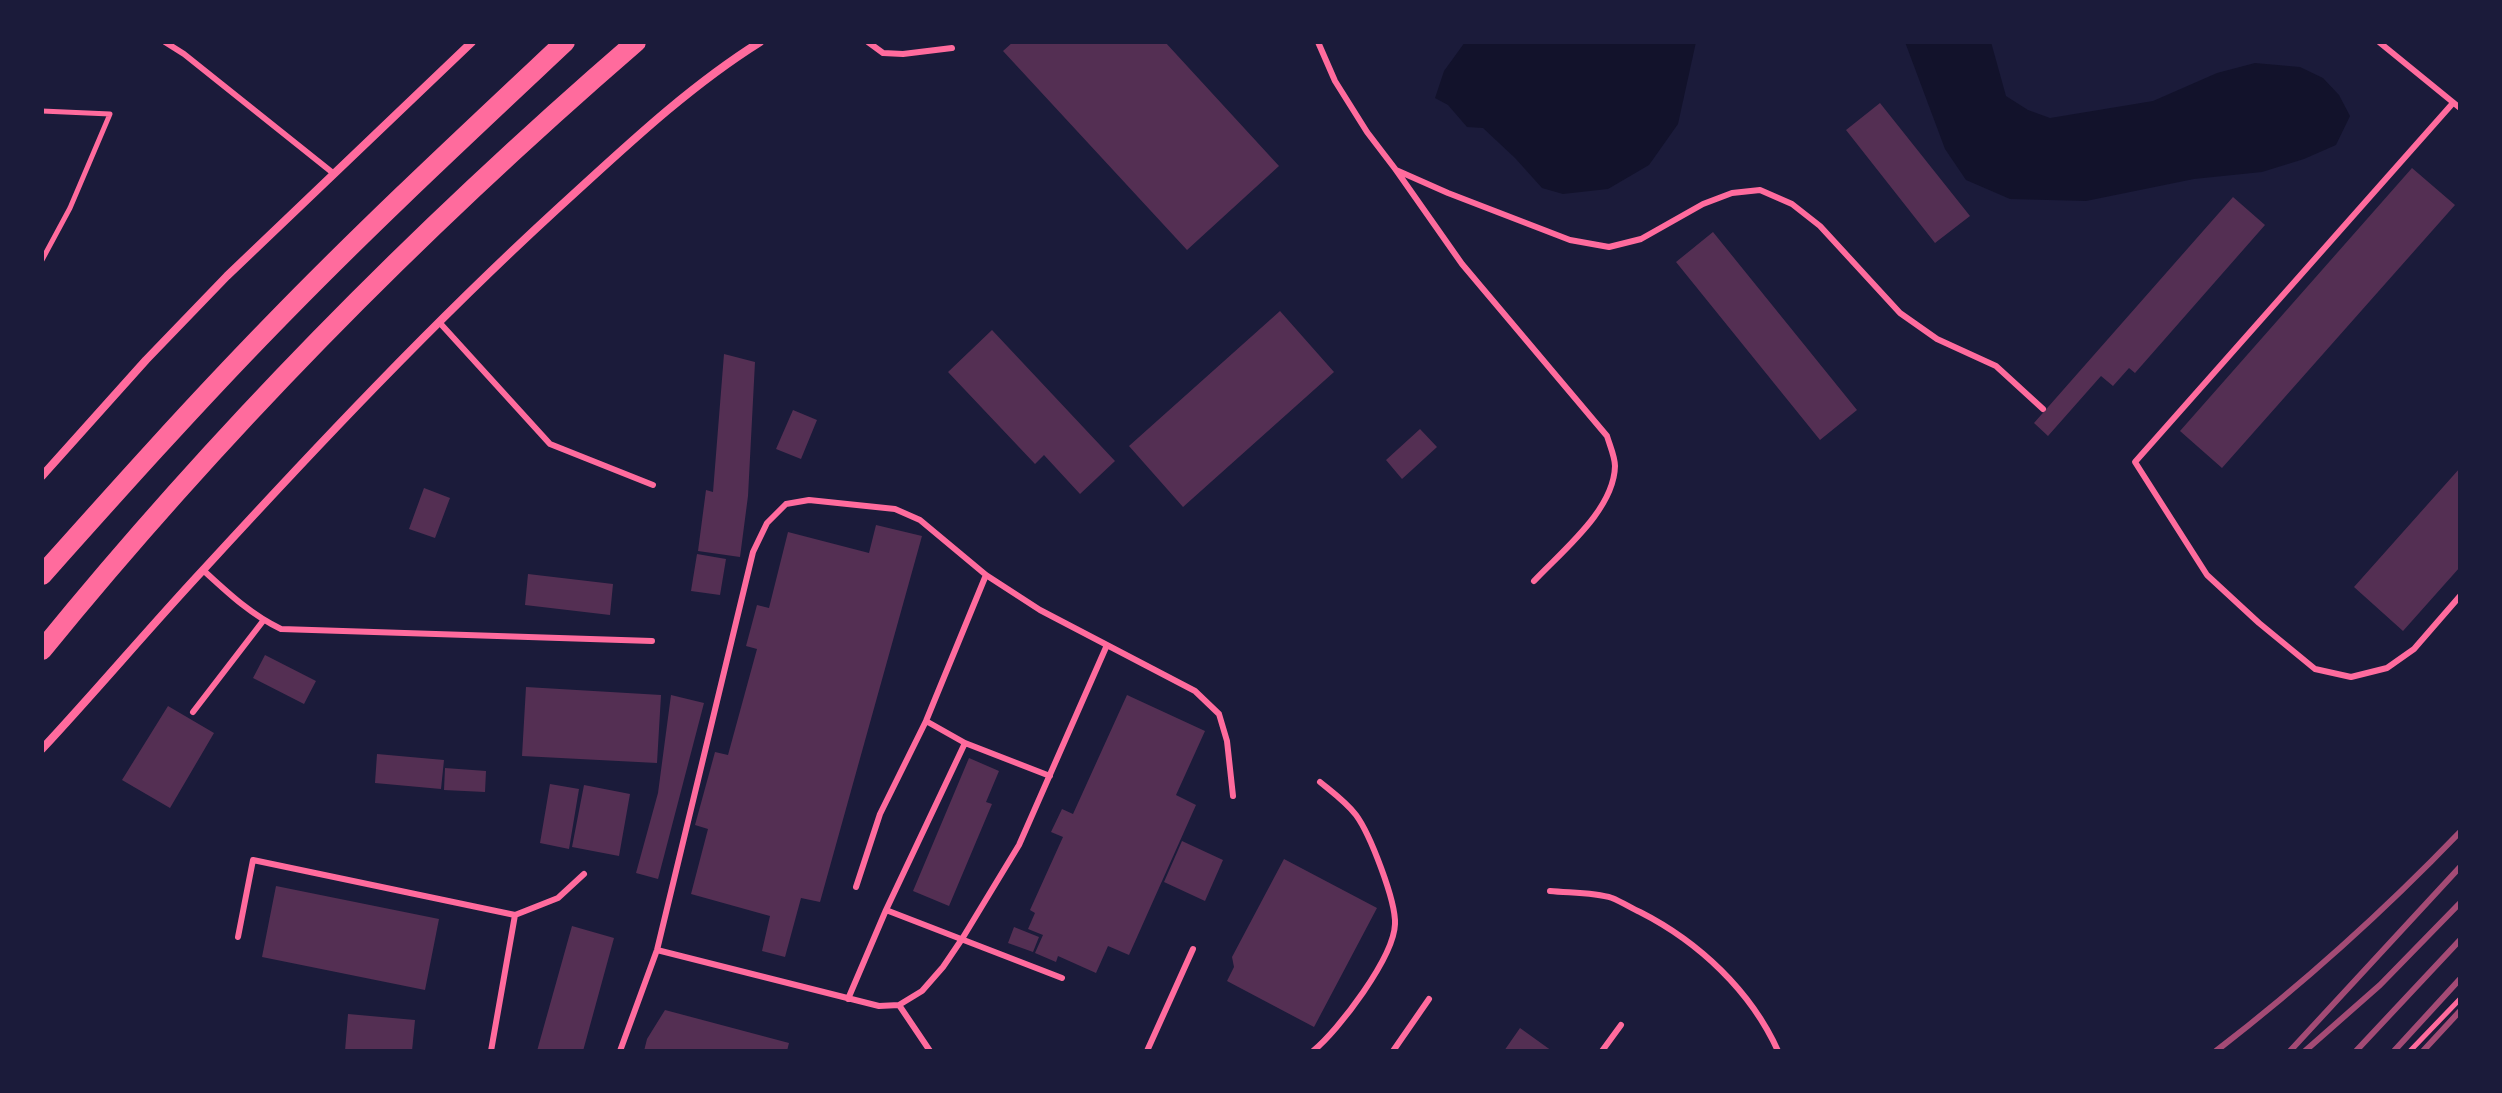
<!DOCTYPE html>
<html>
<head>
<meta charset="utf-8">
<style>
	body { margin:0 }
	#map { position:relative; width:2502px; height:1093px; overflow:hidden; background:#1b1b3a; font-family:"Noto Sans",sans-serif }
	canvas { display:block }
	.frame { position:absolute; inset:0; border:44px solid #1b1b3a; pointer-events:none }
</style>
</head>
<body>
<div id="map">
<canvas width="2502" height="1093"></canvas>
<div class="frame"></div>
</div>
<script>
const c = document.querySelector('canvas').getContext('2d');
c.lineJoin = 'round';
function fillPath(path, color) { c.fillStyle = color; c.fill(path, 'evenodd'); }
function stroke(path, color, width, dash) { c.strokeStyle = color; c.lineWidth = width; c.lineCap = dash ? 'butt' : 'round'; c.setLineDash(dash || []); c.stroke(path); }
fillPath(new Path2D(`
	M 1465,42 L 1696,42 L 1678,124 L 1649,165 L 1608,189 L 1563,194 L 1542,188 L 1515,158 L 1483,128 L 1467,127 L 1448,105 L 1435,98 L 1444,71 Z
	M 1905,42 L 1991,42 L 2006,96 L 2028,110 L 2050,118 L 2153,101 L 2217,73 L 2255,63 L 2300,67 L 2323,78 L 2339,95 L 2350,116 L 2336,145 L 2304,159 L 2262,172 L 2194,179 L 2086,201 L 2010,199 L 1966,180 L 1945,149 Z`), '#12122b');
fillPath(new Path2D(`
	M 1013,42 L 1165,42 L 1279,166 L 1187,250 L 1003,51 Z
	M 1880,103 L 1970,216 L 1935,243 L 1846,130 Z
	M 2412,168 L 2455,205 L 2222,468 L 2180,431 Z
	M 2233,197 L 2265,225 L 2135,373 L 2129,368 L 2113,386 L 2101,376 L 2048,436 L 2034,423 Z
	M 1713,232 L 1857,410 L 1820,440 L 1676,262 Z
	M 1280,311 L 1334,372 L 1183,507 L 1129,446 Z
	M 992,330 L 1115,461 L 1080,494 L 1044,455 L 1035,464 L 948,372 Z
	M 724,354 L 755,362 L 748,496 L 740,557 L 698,551 L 706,490 L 713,492 Z
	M 793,410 L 817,420 L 801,459 L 776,449 Z
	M 1420,429 L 1437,447 L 1402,479 L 1386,460 Z
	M 2460,468 L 2460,567 L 2403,631 L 2354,587 Z
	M 424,488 L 450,498 L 435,538 L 409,529 Z
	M 876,525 L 922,536 L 820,902 L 801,898 L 785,957 L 762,951 L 770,916 L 691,894 L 708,829 L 695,825 L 715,752 L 728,755 L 757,649 L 746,646 L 757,605 L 769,608 L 788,532 L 869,553 Z
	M 697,554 L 726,559 L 720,595 L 691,591 Z
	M 528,574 L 613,584 L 610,615 L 525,605 Z
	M 265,655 L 316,681 L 304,704 L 253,678 Z
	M 526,687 L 661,695 L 657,763 L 522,756 Z
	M 671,695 L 704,703 L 658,879 L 636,873 L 658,793 Z
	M 1127,695 L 1205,731 L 1176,795 L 1196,805 L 1129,955 L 1108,946 L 1096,973 L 1058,956 L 1056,962 L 1035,953 L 1043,935 L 1028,929 L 1035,913 L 1030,910 L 1063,837 L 1051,832 L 1062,809 L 1073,814 Z
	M 168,706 L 214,733 L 170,808 L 122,780 Z
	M 377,754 L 444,760 L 441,789 L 375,783 Z
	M 969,758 L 999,771 L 986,802 L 992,804 L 949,906 L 913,891 Z
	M 445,768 L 486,771 L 485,792 L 444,790 Z
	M 550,784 L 579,789 L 569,849 L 540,843 Z
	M 584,785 L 630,794 L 619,856 L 572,847 Z
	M 1182,841 L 1223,860 L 1205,901 L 1164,882 Z
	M 1284,859 L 1377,908 L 1314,1027 L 1227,981 L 1234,967 L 1232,957 Z
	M 276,886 L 439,919 L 425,990 L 262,957 Z
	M 572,926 L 614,938 L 583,1051 L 537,1051 Z
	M 1014,927 L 1039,937 L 1033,952 L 1008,943 Z
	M 665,1010 L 789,1043 L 787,1051 L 644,1051 L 647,1039 Z
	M 348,1014 L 415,1020 L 412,1051 L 345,1051 Z
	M 1520,1028 L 1552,1051 L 1504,1051 Z`), '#542f53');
stroke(new Path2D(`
	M 42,111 L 110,114 L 70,208 L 42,260
	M 2410,1051 L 2460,999`), '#ff6b9d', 5);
stroke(new Path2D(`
	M 165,42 L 184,54 L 333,173
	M 868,42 L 883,53 L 903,54 L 952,48
	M 1318,42 L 1335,81 L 1367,132 L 1396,170 L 1462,264 L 1607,436 C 1610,446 1615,457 1615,466 C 1614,510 1562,551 1534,581
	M 2379,42 L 2460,108
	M 2453,103 L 2135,462 L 2207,575 L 2259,623 L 2315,669 L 2351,677 L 2387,668 L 2414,649 L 2460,596
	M 1396,170 L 1448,193 L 1570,240 L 1609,247 L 1641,239 L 1703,204 L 1732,193 L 1760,190 L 1792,204 L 1820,226 L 1900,313 L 1937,339 L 1996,366 L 2043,409
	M 439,322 L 550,444 L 653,485
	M 203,570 C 227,592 251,615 281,629 L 652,641
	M 193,712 L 263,621
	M 926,721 L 965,743 L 1050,776
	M 856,887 L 880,814 L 926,721 L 986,575
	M 1550,891 C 1570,893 1594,892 1612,898 C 1622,902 1631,908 1640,912 C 1699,942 1751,991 1778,1051
	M 886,910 L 1062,978
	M 515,915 L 558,898 L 584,874
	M 238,937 L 253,860 L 515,915 L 491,1051
	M 657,950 L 879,1006 L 899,1005 L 922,991 L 943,967 L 962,939 L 1019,845 L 1107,645
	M 848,999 L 886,910 L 965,743
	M 899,1005 L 930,1051
	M 620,1051 L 657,950 L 753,552 L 767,523 L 786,504 L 809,500 L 895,509 L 920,520 L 986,575 L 1040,610 L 1195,691 L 1219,714 L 1227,741 L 1233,796
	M 1147,1051 L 1193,949
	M 1313,1051 C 1339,1030 1394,957 1395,924 C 1396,901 1370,834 1356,815 C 1346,802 1332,792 1320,782
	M 1393,1051 L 1429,999
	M 1602,1051 L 1621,1025`), '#ff6b9d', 6);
stroke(new Path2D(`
	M 42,476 L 146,360 L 227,276 L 472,42
	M 42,749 C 97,690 149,628 204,569 C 317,446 432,324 555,211 C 620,152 685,89 760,42`), '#ff6b9d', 8);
stroke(new Path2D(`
	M 42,575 C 117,491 193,406 272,325 C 367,227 466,135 565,42
	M 42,650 C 221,430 422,227 636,42`), '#ff6b9d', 20);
stroke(new Path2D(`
	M 2216,1051 C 2303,984 2384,911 2460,832
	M 2290,1051 L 2460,867
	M 2305,1051 L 2380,985 L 2460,903
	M 2356,1051 L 2460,940
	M 2394,1051 L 2460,979
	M 2423,1051 L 2460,1011`), '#a44b75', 6);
</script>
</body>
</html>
